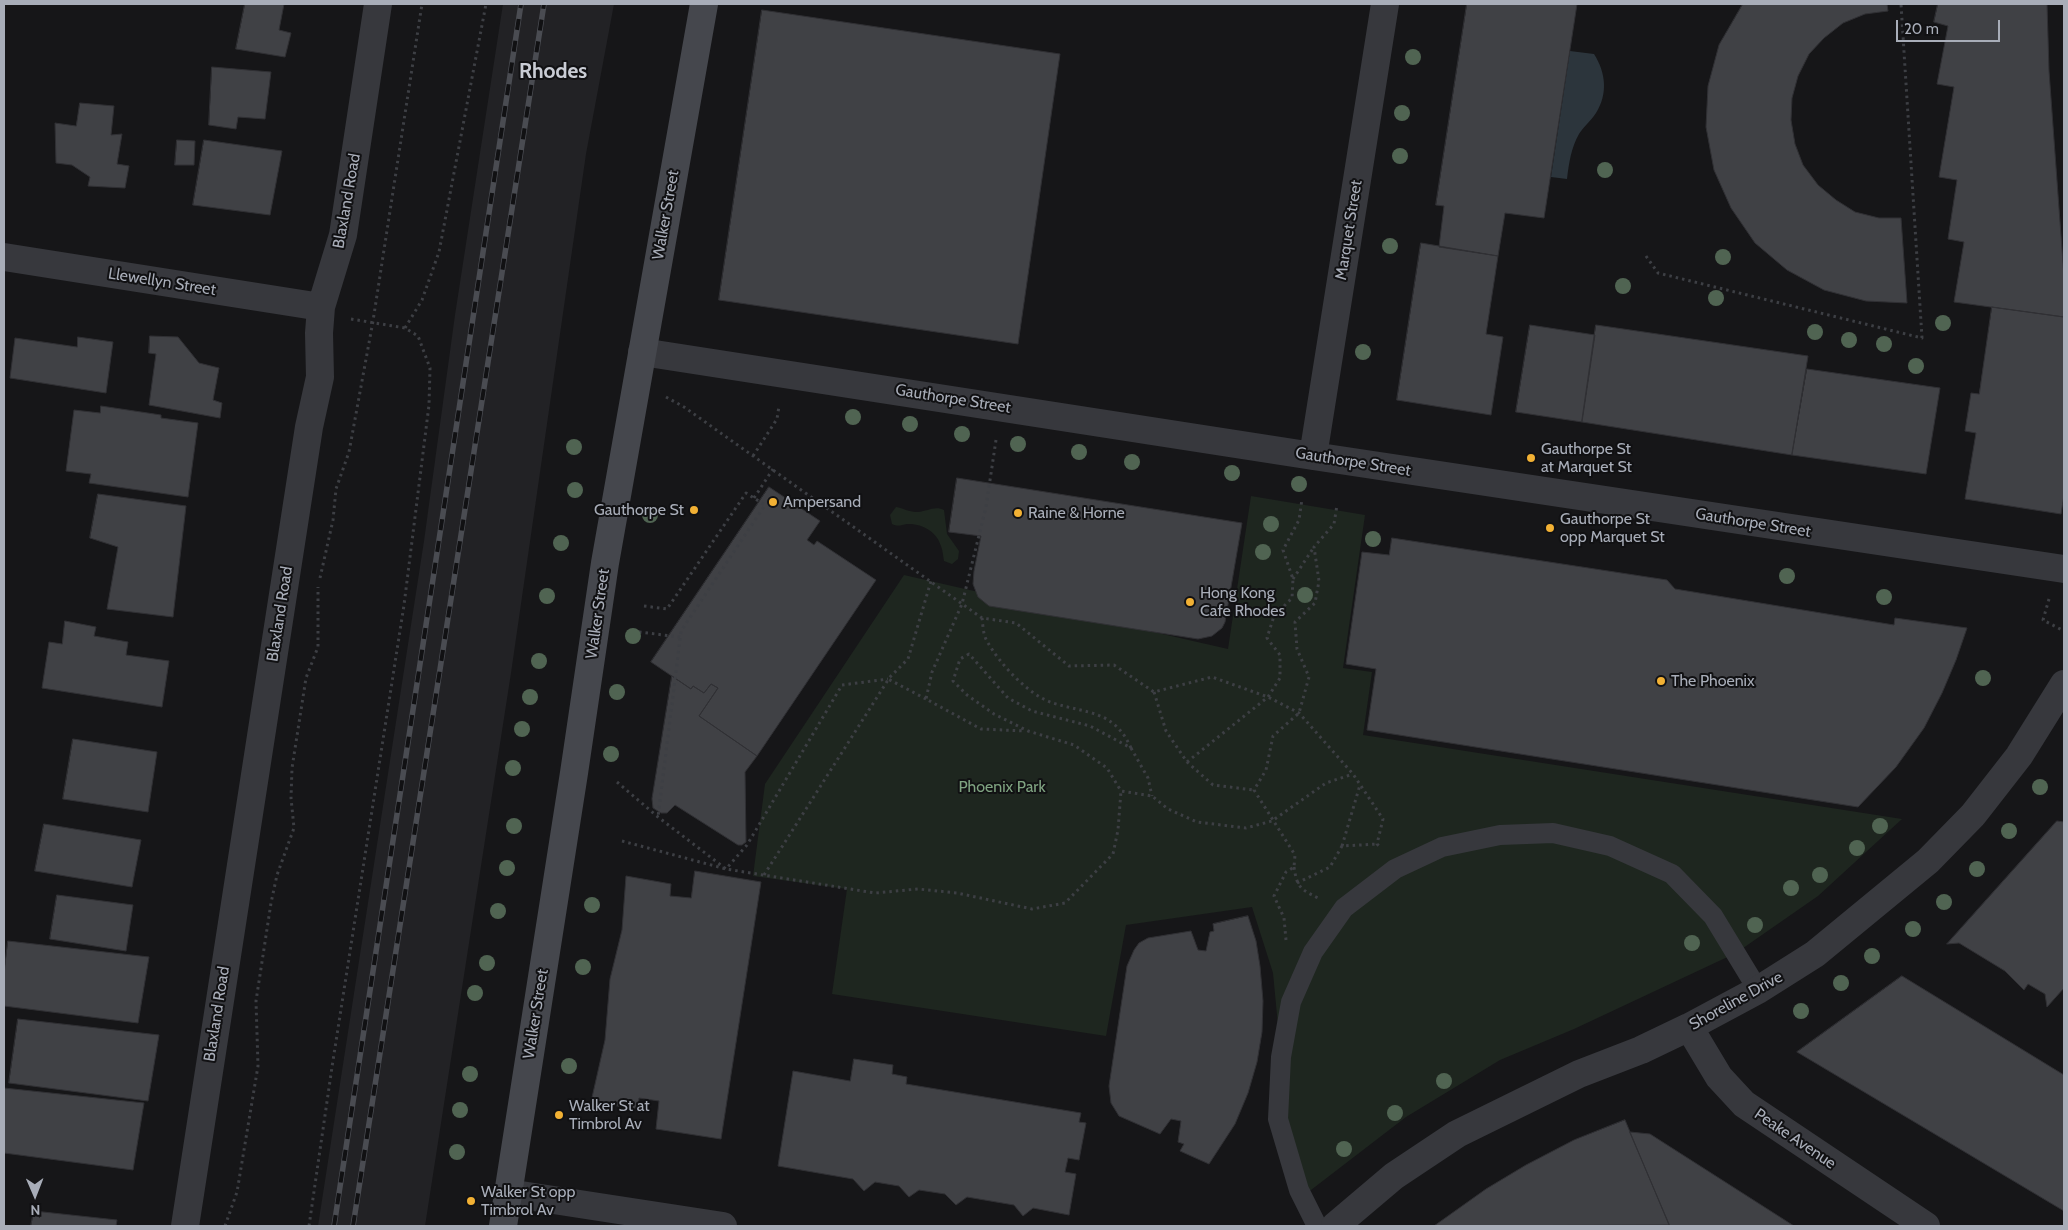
<!DOCTYPE html>
<html>
<head>
<meta charset="utf-8">
<style>
	body { margin:0 }
	#map { position:relative; width:2068px; height:1230px; overflow:hidden; background:#161618; font-family:Cabin,sans-serif }
	canvas { display:block }
	.frame { position:absolute; inset:0; border:5px solid #a8adb8; pointer-events:none }
	.north { position:absolute; left:10px; top:1170px; width:50px; height:50px; -webkit-text-stroke:4px #111113; paint-order:stroke; rotate:179deg; font-size:14px; font-weight:700; line-height:20px; text-align:center; color:#a8adb8 }
	.north::after { content:''; display:block; margin:auto; width:18px; height:22px; background:#a8adb8; clip-path:polygon(50% 0,100% 100%,50% 72%,0 100%) }
	.scale { position:absolute; left:1896px; top:20px; width:104px; height:22px; box-sizing:border-box; border:2px solid #a8adb8; border-top:0; padding-left:6px; font-size:15px; line-height:18px; white-space:nowrap; color:#a8adb8; -webkit-text-stroke:4px #111113; paint-order:stroke }
</style>
</head>
<body>
<div id="map">
<canvas width="2068" height="1230"></canvas>
<div class="frame"></div>
<div class="north">N</div>
<div class="scale">20 m</div>
</div>
<script>
const c = document.querySelector('canvas').getContext('2d');
c.lineJoin = 'round';
function fillPath(path, color) { c.fillStyle = color; c.fill(path, 'evenodd'); }
function stroke(path, color, width, dash) { c.strokeStyle = color; c.lineWidth = width; c.lineCap = dash ? 'butt' : 'round'; c.setLineDash(dash || []); c.stroke(path); }
function write(font, color, halo, rows, align = 'center') {
  c.font = font + ' Cabin,sans-serif'; c.lineWidth = 4; c.setLineDash([]); c.textBaseline = 'middle'; c.strokeStyle = halo; c.fillStyle = color; for (const [text, x, y, turn = 0] of rows) {
    c.save(); c.translate(x, y); c.rotate((+turn || 0) * Math.PI / 180); c.textAlign = isNaN(turn) ? turn : align; if (halo) c.strokeText(text, 0, 0); c.fillText(text, 0, 0); c.restore();
  }
}
fillPath(new Path2D(`
	M 503,4 L 614,4 L 586,154 L 511,673 L 425,1226 L 318,1226 L 424,541 L 455,315 Z`), '#222225');
fillPath(new Path2D(`
	M 1251,496 L 1365,515 L 1343,668 L 1372,672 L 1363,735 L 1902,819 L 1818,896 L 1736,953 L 1574,1029 L 1500,1060 L 1406,1117 L 1311,1190 L 1299,1190 L 1278,1119 L 1281,1057 L 1273,973 L 1252,907 L 1126,925 L 1106,1036 L 832,994 L 847,889 L 753,876 L 765,784 L 904,575 L 1228,649 Z
	M 896,507 C 903,508 909,512 916,512 C 926,512 935,505 944,510 L 947,534 L 959,551 L 958,559 L 952,564 L 944,561 C 943,556 943,551 941,546 C 937,532 922,523 907,524 C 901,525 898,527 892,524 L 890,515 Z`), '#1e261f');
fillPath(new Path2D(`
	M 1570,51 L 1594,54 C 1606,73 1608,94 1596,113 C 1591,121 1584,126 1579,134 C 1571,148 1569,163 1567,179 L 1551,177 Z`), '#2c353c');
const building = new Path2D(`
	M 245,4 L 284,4 L 279,30 L 291,33 L 285,57 L 236,49 Z
	M 1467,4 L 1577,4 L 1544,218 L 1505,213 L 1498,256 L 1439,247 L 1444,206 L 1436,205 Z
	M 1743,4 L 1887,4 L 1888,11 L 1865,14 L 1843,23 L 1824,38 L 1809,54 L 1798,76 L 1792,98 L 1791,120 L 1795,144 L 1803,165 L 1818,185 L 1836,200 L 1855,212 L 1879,218 L 1901,218 L 1907,303 L 1866,301 L 1824,290 L 1787,270 L 1755,243 L 1731,208 L 1714,170 L 1706,127 L 1708,86 L 1719,45 Z
	M 1938,4 L 2047,4 L 2049,71 L 2064,277 L 2064,317 L 1954,302 L 1964,242 L 1948,239 L 1957,180 L 1939,177 L 1954,87 L 1937,84 L 1948,26 L 1934,22 Z
	M 762,10 L 1060,54 L 1018,344 L 719,300 Z
	M 212,67 L 271,72 L 265,119 L 238,117 L 236,129 L 209,125 Z
	M 80,103 L 114,106 L 111,135 L 122,134 L 117,164 L 129,166 L 125,188 L 88,186 L 90,177 L 72,165 L 56,163 L 55,123 L 76,126 Z
	M 177,140 L 195,141 L 194,165 L 175,165 Z
	M 204,140 L 282,151 L 270,215 L 193,205 Z
	M 1421,243 L 1498,256 L 1486,334 L 1503,337 L 1491,415 L 1397,400 Z
	M 1992,307 L 2064,317 L 2064,495 L 2061,514 L 1965,499 L 1976,433 L 1965,431 L 1971,393 L 1979,394 Z
	M 1530,325 L 1595,335 L 1582,422 L 1516,412 Z
	M 1596,325 L 1808,356 L 1792,455 L 1582,422 Z
	M 150,336 L 178,337 L 199,363 L 219,368 L 213,400 L 222,403 L 220,418 L 149,405 L 156,354 L 149,353 Z
	M 78,337 L 113,342 L 106,393 L 10,378 L 15,338 L 77,347 Z
	M 1807,369 L 1940,388 L 1926,474 L 1792,455 Z
	M 101,406 L 161,415 L 161,418 L 198,423 L 188,497 L 89,483 L 91,474 L 66,471 L 74,410 L 100,413 Z
	M 957,478 L 1242,523 L 1225,622 L 1222,628 L 1212,636 L 1198,639 L 989,606 L 978,597 L 973,584 L 974,571 L 981,536 L 949,532 Z
	M 769,487 L 820,521 L 807,540 L 814,545 L 817,541 L 876,580 L 757,756 L 699,716 L 718,688 L 711,684 L 704,693 L 693,686 L 691,689 L 651,662 Z
	M 98,494 L 186,506 L 173,617 L 107,609 L 118,547 L 90,538 Z
	M 1392,538 L 1667,580 L 1675,589 L 1894,625 L 1895,618 L 1967,628 L 1956,660 L 1942,693 L 1924,728 L 1896,767 L 1858,807 L 1367,730 L 1376,669 L 1346,664 L 1362,552 L 1389,555 Z
	M 65,621 L 96,627 L 94,636 L 128,642 L 126,655 L 169,661 L 162,707 L 42,688 L 49,642 L 62,644 Z
	M 672,676 L 691,689 L 693,686 L 704,693 L 711,684 L 718,688 L 699,716 L 757,756 L 745,772 L 746,842 L 742,845 L 738,845 L 675,805 L 667,813 L 661,813 L 653,808 L 652,799 Z
	M 73,739 L 157,752 L 148,812 L 63,799 Z
	M 2057,821 L 2064,822 L 2064,988 L 2047,1007 L 2045,994 L 2028,984 L 2024,990 L 2005,971 L 1959,943 L 1947,944 Z
	M 44,824 L 141,840 L 132,887 L 35,871 Z
	M 695,871 L 761,882 L 721,1139 L 656,1129 L 659,1101 L 639,1098 L 638,1109 L 591,1102 L 605,1040 L 610,979 L 622,930 L 626,876 L 671,884 L 670,896 L 691,898 Z
	M 57,895 L 133,905 L 126,951 L 50,939 Z
	M 1248,916 L 1256,941 L 1260,966 L 1263,1001 L 1262,1032 L 1257,1062 L 1248,1093 L 1235,1124 L 1209,1164 L 1180,1151 L 1184,1144 L 1178,1142 L 1181,1121 L 1171,1119 L 1160,1134 L 1119,1116 L 1111,1103 L 1109,1086 L 1127,966 L 1134,950 L 1139,943 L 1148,938 L 1191,931 L 1198,950 L 1206,951 L 1210,932 L 1214,931 L 1213,924 Z
	M 8,941 L 149,957 L 138,1023 L 4,1006 L 4,974 Z
	M 1902,976 L 2064,1075 L 2064,1211 L 1797,1052 Z
	M 18,1019 L 159,1035 L 148,1101 L 9,1083 Z
	M 854,1059 L 893,1065 L 892,1074 L 907,1077 L 906,1084 L 1081,1113 L 1079,1122 L 1086,1123 L 1079,1160 L 1068,1158 L 1065,1172 L 1076,1174 L 1069,1215 L 1033,1208 L 1023,1216 L 1014,1205 L 967,1197 L 956,1205 L 945,1194 L 919,1190 L 909,1197 L 899,1186 L 875,1182 L 864,1191 L 853,1179 L 778,1166 L 793,1071 L 850,1081 Z
	M 4,1088 L 144,1103 L 133,1170 L 4,1153 Z
	M 1625,1120 L 1669,1225 L 1434,1226 L 1486,1189 L 1526,1165 L 1574,1140 Z
	M 1630,1132 L 1650,1134 L 1794,1226 L 1667,1226 L 1669,1225 Z
	M 34,1211 L 117,1220 L 116,1226 L 31,1226 Z`);
fillPath(building, '#404145');
stroke(building, '#303034', 1);
stroke(new Path2D(`
	M 1646,256 L 1658,273 L 1922,338 L 1901,4
	M 405,328 L 422,300 L 439,252 L 486,4
	M 666,397 L 684,407 L 982,618 L 1016,623 L 1069,666 L 1114,665 L 1154,692 L 1212,677 L 1268,697 L 1299,713 L 1353,774 L 1383,819 L 1377,844 L 1379,846
	M 996,440 L 986,507 L 962,604 L 932,672 L 926,699 L 981,729 L 1025,731
	M 753,456 L 777,419 L 779,406
	M 754,498 L 773,469
	M 320,578 L 333,520 L 336,489 L 349,452 L 373,321 L 422,4
	M 1293,579 L 1314,547
	M 2049,599 L 2043,620 L 2064,631
	M 644,606 L 667,609 L 746,493 L 765,505 L 681,631 L 658,817
	M 982,618 C 983,625 983,635 987,641 C 999,663 1028,695 1053,703 C 1088,714 1114,710 1131,748 L 1090,726 L 1032,711 L 1008,698 L 969,654 L 960,659 L 953,681 L 967,695 L 994,714 L 1028,731 L 1074,745 L 1107,768 L 1121,791 L 1152,796 L 1168,809 L 1197,822 L 1246,828 L 1272,821 L 1326,783 L 1353,774
	M 639,632 L 680,637
	M 1154,692 L 1166,731 L 1187,762 L 1213,785 L 1254,790
	M 926,699 L 888,679 L 908,659 L 931,581
	M 1131,748 L 1148,778 L 1152,796
	M 1187,762 L 1268,697 L 1280,678 L 1280,655 L 1267,638 L 1274,616 L 1292,598 L 1293,579 L 1283,550 L 1299,520 L 1302,499
	M 617,782 L 658,817 L 726,869 L 747,845 L 842,685 L 888,679
	M 622,841 L 726,869 L 875,893 L 918,889 L 957,893 L 1032,909 L 1065,903 L 1113,854 L 1118,830 L 1121,791
	M 1342,846 L 1360,785
	M 1294,867 C 1297,887 1300,889 1318,898
	M 764,875 L 888,680
	M 1297,883 L 1330,867 L 1342,846 L 1377,844
	M 1286,940 L 1284,918 L 1274,896 L 1286,872 L 1294,867 L 1295,855 L 1254,790 L 1266,770 L 1273,736 L 1299,713 L 1309,677 L 1297,649 L 1295,622 L 1315,603 L 1319,581 L 1314,547 L 1334,524 L 1337,505
	M 225,1226 L 237,1192 L 258,1066 L 256,1001 L 271,903 L 277,875 L 294,828 L 291,798 L 292,768 L 306,678 L 318,647 L 318,587
	M 309,1226 L 332,1067 L 404,605 L 429,405 L 430,368 L 418,336 L 405,328 L 351,319`), '#3d3f44', 3, [2.5, 4]);
stroke(new Path2D(`
	M 1317,1226 L 1299,1190 L 1278,1119 L 1281,1057 L 1291,1002 L 1313,952 L 1344,908 L 1395,869 L 1442,847 L 1500,835 L 1553,833 L 1610,846 L 1672,874 L 1713,916 L 1758,990`), '#37383d', 20);
stroke(new Path2D(`
	M 4,257 L 321,307
	M 642,352 L 1313,456 L 2064,569
	M 1313,456 L 1385,4
	M 1689,1027 L 1719,1077 L 1744,1104 L 1926,1226
	M 508,1193 L 723,1226
	M 185,1226 L 309,427 L 320,377 L 319,333 L 321,307 L 343,235 L 378,4
	M 1335,1226 L 1394,1176 L 1457,1134 L 1579,1074 L 1641,1050 L 1689,1027 L 1758,990 L 1815,954 L 1928,861 L 1973,815 L 2019,756 L 2064,684`), '#37383d', 28);
stroke(new Path2D(`
	M 503,1226 L 574,773 L 605,563 L 704,4`), '#45474d', 28);
const rail = new Path2D(`
	M 334,1226 L 521,4
	M 353,1226 L 544,4`);
stroke(rail, '#4a4c52', 5.5);
stroke(rail, '#111113', 4, [11]);
c.fillStyle = '#506452';
for (const [x, y] of [
	[1413,57],
	[1402,113],
	[1400,156],
	[1605,170],
	[1390,246],
	[1723,257],
	[1623,286],
	[1716,298],
	[1943,323],
	[1815,332],
	[1849,340],
	[1884,344],
	[1363,352],
	[1916,366],
	[853,417],
	[910,424],
	[962,434],
	[1018,444],
	[574,447],
	[1079,452],
	[1132,462],
	[1232,473],
	[1299,484],
	[575,490],
	[650,515],
	[1271,524],
	[1373,539],
	[561,543],
	[1263,552],
	[1787,576],
	[1305,595],
	[547,596],
	[1884,597],
	[633,636],
	[539,661],
	[1983,678],
	[617,692],
	[530,697],
	[522,729],
	[611,754],
	[513,768],
	[2040,787],
	[514,826],
	[1880,826],
	[2009,831],
	[1857,848],
	[507,868],
	[1977,869],
	[1820,875],
	[1791,888],
	[1944,902],
	[592,905],
	[498,911],
	[1755,925],
	[1913,929],
	[1692,943],
	[1872,956],
	[487,963],
	[583,967],
	[1841,983],
	[475,993],
	[1801,1011],
	[569,1066],
	[470,1074],
	[1444,1081],
	[460,1110],
	[1395,1113],
	[1344,1149],
	[457,1152]
]) { c.beginPath(); c.arc(x, y, 8, 0, 2 * Math.PI); c.fill(); }
for (const [x, y, r, color] of [
	[1531,458,5,"#f2b134"],
	[773,502,5,"#f2b134"],
	[694,510,5,"#f2b134"],
	[1018,513,5,"#f2b134"],
	[1550,528,5,"#f2b134"],
	[1190,602,5,"#f2b134"],
	[1661,681,5,"#f2b134"],
	[559,1115,5,"#f2b134"],
	[471,1201,5,"#f2b134"]
]) { const dot = new Path2D(); dot.arc(x, y, r, 0, 2 * Math.PI); c.fillStyle = color; c.fill(dot); stroke(dot, '#111113', 2); }
write('16px', '#a8adb8', '#111113', [
	["Blaxland Road",347,201,-80],
	["Walker Street",666,215,-80],
	["Marquet Street",1349,230,-81],
	["Llewellyn Street",162,282,9],
	["Gauthorpe Street",953,399,9],
	["Gauthorpe Street",1353,462,9],
	["Gauthorpe Street",1753,523,9],
	["Blaxland Road",280,614,-81],
	["Walker Street",598,614,-82],
	["Shoreline Drive",1736,1001,-29],
	["Blaxland Road",217,1014,-81],
	["Walker Street",536,1014,-81],
	["Peake Avenue",1795,1139,34]
]);
write('16px', '#a8adb8', '#111113', [
	["Gauthorpe St",1541,449],
	["at Marquet St",1541,467],
	["Ampersand",783,502],
	["Gauthorpe St",684,510,"right"],
	["Raine & Horne",1028,513],
	["Gauthorpe St",1560,519],
	["opp Marquet St",1560,537],
	["Hong Kong",1200,593],
	["Cafe Rhodes",1200,611],
	["The Phoenix",1671,681],
	["Walker St at",569,1106],
	["Timbrol Av",569,1124],
	["Walker St opp",481,1192],
	["Timbrol Av",481,1210]
], 'left');
write('16px', '#7fa381', '#111113', [
	["Phoenix Park",1002,787]
]);
write('bold 21px', '#c9ccd4', '#111113', [
	["Rhodes",553,72]
]);
</script>
</body>
</html>
